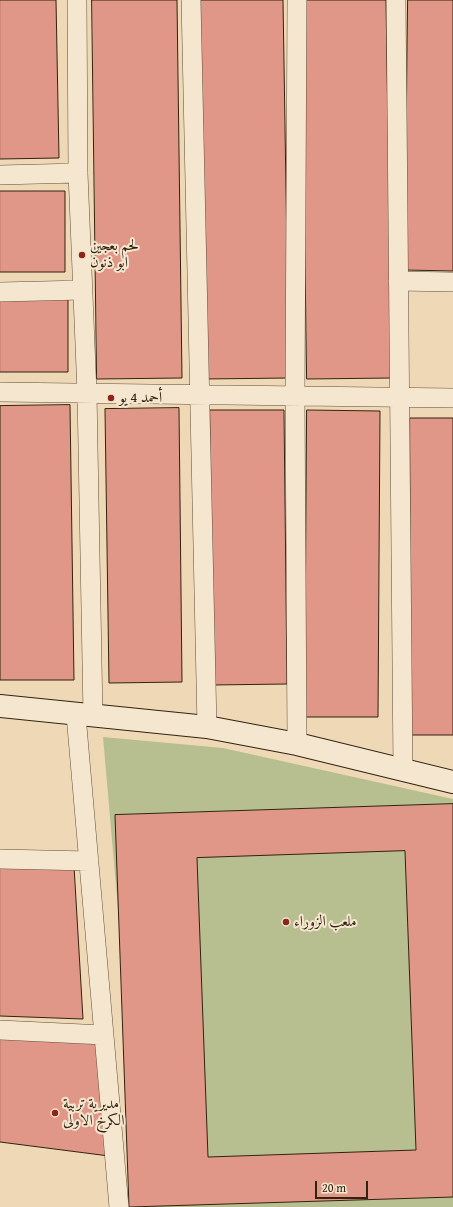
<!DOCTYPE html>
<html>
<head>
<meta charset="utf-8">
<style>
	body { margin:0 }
	#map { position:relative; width:453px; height:1207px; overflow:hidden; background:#efd8b6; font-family:"Gentium Book Plus",serif }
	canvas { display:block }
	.scale { position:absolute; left:315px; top:1181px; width:53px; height:18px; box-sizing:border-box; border:2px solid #312310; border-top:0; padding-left:5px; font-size:12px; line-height:14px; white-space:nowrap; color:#312310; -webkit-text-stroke:3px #f5e6d0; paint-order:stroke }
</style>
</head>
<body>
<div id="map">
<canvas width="453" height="1207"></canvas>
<div class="scale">20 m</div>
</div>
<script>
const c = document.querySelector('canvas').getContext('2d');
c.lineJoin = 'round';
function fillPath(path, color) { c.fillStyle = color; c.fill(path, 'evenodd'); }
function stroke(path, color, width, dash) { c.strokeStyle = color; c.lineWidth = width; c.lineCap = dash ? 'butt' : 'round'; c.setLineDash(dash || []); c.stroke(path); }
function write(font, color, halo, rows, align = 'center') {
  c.font = font + ' "Gentium Book Plus",Amiri,serif'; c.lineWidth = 4; c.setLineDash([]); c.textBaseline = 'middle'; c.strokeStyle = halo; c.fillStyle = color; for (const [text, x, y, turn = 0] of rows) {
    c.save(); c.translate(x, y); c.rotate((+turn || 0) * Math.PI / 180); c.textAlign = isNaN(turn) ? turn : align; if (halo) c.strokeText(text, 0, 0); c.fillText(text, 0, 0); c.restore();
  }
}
fillPath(new Path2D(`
	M 103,737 L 223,748 L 453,799 L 453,1207 L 144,1207 Z`), '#b7bf90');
const building = new Path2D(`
	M 0,0 L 56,0 L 59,158 L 0,159 Z
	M 92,0 L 177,0 L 182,378 L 97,379 Z
	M 199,0 L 283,0 L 289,378 L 204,379 Z
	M 302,0 L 386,0 L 392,378 L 307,379 Z
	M 408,0 L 453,0 L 453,271 L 405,270 Z
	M 0,191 L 65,191 L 65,272 L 0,272 Z
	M 0,299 L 68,299 L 68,372 L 0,372 Z
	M 70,405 L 74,680 L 0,680 L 0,406 Z
	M 179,408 L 182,682 L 109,683 L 105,409 Z
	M 210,410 L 284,410 L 287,684 L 213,685 Z
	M 307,410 L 380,411 L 378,717 L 305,717 Z
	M 410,418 L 453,418 L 453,735 L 411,735 Z
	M 453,804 L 453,1197 L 129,1207 L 115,815 ZM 405,851 L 416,1150 L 208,1157 L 197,858 Z
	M 0,865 L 74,866 L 83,1019 L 0,1016 Z
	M 0,1032 L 97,1043 L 109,1156 L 0,1142 Z`);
fillPath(building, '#e19787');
stroke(building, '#312310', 1);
const street = new Path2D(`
	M 77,0 L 78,173 L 87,393 L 93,716
	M 191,0 L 207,727
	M 396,0 L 403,771
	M 0,175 L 78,173
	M 398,281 L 453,282
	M 0,292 L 83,290
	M 0,392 L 453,398
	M 76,715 L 119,1207
	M 297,744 L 295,396 L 297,0
	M 0,859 L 89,861
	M 0,1030 L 104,1035`);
const secondary = new Path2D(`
	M 0,706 L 207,727 L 297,744 L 453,782`);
stroke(street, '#60503a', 20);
stroke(secondary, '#312310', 24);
stroke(street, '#f5e6d0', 19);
stroke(secondary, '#f5e6d0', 22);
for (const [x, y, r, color] of [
	[82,255,4,"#8f2418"],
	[111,398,4,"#8f2418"],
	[286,922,4,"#8f2418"],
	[55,1113,4,"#8f2418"]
]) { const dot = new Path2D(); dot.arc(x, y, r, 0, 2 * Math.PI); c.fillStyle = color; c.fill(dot); stroke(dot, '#f5e6d0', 1.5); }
write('15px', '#312310', '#f5e6d0', [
	["لحم بعجين",90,246],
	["ابو ذنون",90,263],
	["أحمد 4 يو",119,398],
	["ملعب الزوراء",294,922],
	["مديرية تربية",63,1104],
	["الكرخ الاولى",63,1121]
], 'left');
</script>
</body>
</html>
